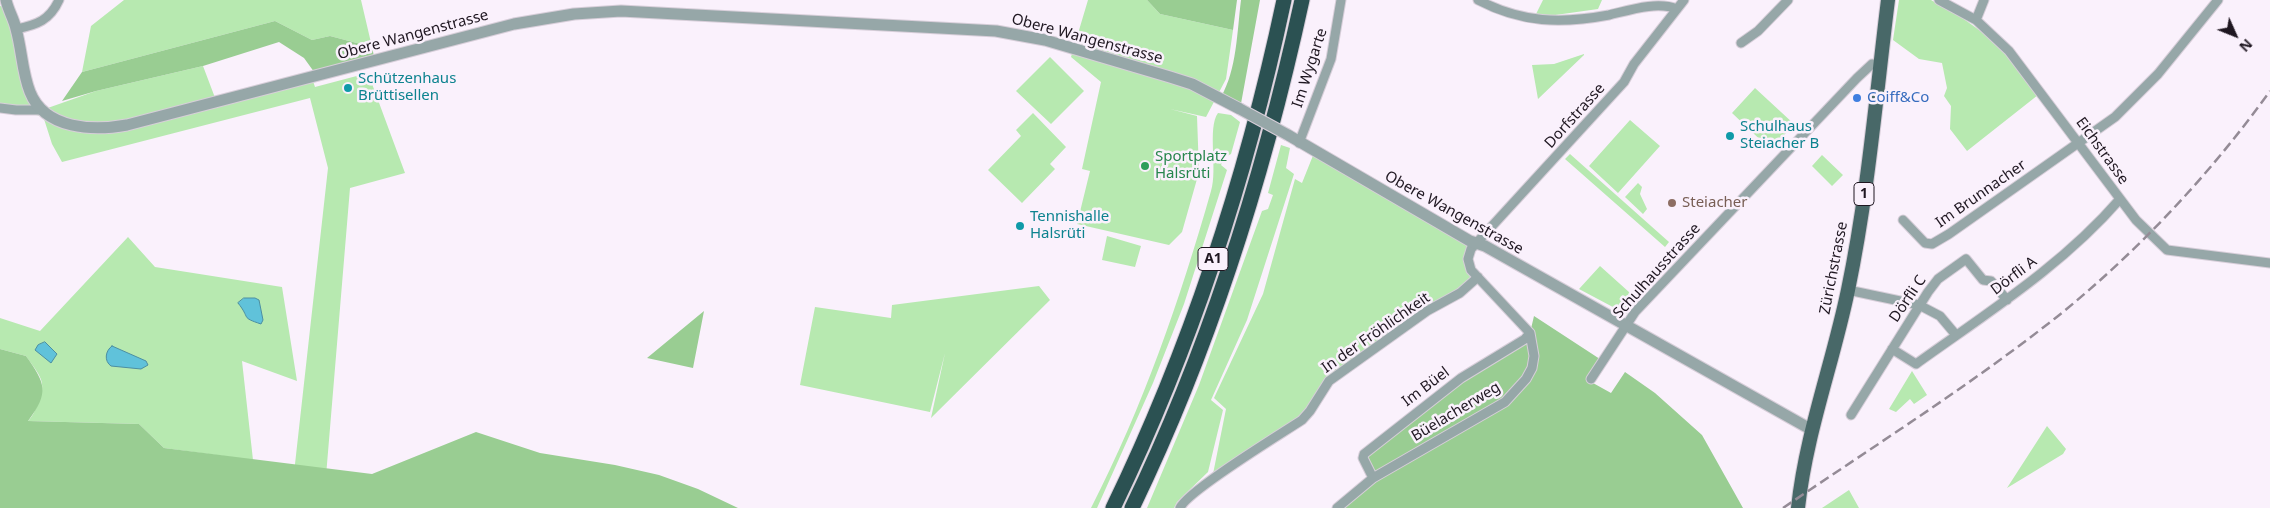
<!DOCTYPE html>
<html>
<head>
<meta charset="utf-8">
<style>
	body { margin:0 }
	#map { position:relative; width:2270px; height:508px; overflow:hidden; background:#faf1fc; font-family:"Noto Sans",sans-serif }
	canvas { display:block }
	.north { position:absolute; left:2210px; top:10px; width:50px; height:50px; -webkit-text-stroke:4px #faf1fc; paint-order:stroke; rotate:134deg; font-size:14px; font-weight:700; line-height:20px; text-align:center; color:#1f1721 }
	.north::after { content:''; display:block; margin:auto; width:18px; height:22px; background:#1f1721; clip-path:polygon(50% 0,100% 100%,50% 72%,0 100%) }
</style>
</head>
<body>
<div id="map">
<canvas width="2270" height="508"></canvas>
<div class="north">N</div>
</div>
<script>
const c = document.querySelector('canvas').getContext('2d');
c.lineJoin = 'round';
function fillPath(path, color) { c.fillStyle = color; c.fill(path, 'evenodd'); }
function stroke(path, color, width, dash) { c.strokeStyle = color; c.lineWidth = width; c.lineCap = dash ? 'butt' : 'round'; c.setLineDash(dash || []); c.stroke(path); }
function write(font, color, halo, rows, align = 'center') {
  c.font = font + ' "Noto Sans",sans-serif'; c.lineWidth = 5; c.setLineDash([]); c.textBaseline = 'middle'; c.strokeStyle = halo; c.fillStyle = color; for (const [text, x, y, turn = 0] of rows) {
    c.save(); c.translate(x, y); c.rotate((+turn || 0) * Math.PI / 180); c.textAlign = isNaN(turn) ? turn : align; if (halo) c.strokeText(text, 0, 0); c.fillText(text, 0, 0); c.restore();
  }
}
fillPath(new Path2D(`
	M 124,0 L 361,0 L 372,47 L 330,36 L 312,40 L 275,21 L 82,72 L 91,26 Z
	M 1088,0 L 1147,0 L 1160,14 L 1233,30 L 1226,79 L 1206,117 L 1170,109 L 1197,116 L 1199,172 L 1182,232 L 1169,245 L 1077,224 L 1090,171 L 1082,169 L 1101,82 L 1071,57 Z
	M 1543,0 L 1602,0 L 1598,9 L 1534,18 Z
	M 1899,0 L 1931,0 L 1961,17 L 1986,35 L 2007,55 L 2038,95 L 1967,151 L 1950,129 L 1951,106 L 1944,96 L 1947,88 L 1942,63 L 1919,59 L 1893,40 Z
	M 0,6 L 8,7 L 25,76 L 42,110 L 96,91 L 203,66 L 217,103 L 108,129 L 0,108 Z
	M 1584,54 L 1584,55 L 1538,99 L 1532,65 L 1554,64 Z
	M 1050,57 L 1084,91 L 1051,124 L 1016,91 Z
	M 368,73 L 405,173 L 350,188 L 326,476 L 294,473 L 328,168 L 310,98 L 62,162 L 52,144 L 44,119 L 89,133 L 128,130 L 313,81 L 315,87 Z
	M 1755,88 L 1794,124 L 1771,150 L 1732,113 Z
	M 1033,113 L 1066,147 L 1050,164 L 1055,169 L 1022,203 L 988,170 L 1021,136 L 1016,130 Z
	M 1218,113 L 1231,115 L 1240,122 L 1231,154 L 1225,157 L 1221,165 L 1227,170 L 1184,304 L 1153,383 L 1097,508 L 1091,508 C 1143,407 1180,300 1211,191 C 1218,169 1207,128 1218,113 Z
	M 1630,120 L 1660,146 L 1618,193 L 1589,166 Z
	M 1281,145 L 1290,148 L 1286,168 L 1294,174 L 1247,320 L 1211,400 L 1223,410 L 1208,472 L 1177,502 L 1174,508 L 1147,508 L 1199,385 L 1262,211 L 1268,209 L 1273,195 L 1268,193 Z
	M 1314,153 L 1469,241 L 1468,259 L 1478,277 L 1329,381 L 1310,411 L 1213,474 L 1226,409 L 1214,398 L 1263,294 L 1295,179 L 1302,183 Z
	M 1570,154 L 1669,242 L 1665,247 L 1565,159 Z
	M 1822,155 L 1843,175 L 1832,186 L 1812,166 Z
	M 1638,183 L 1642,187 L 1640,194 L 1647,209 L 1643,214 L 1625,197 Z
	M 1107,236 L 1141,246 L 1135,267 L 1102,260 Z
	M 128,237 L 155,267 L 282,287 L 297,381 L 242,361 L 253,460 L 164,448 L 139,424 L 28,421 C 33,416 35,410 38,404 C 48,381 39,375 26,356 L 0,349 L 0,318 L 40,331 Z
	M 1600,266 L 1639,301 L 1626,314 L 1579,289 Z
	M 1039,286 L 1050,300 L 931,418 L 945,353 L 930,412 L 800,385 L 815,307 L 891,318 L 892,305 Z
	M 1912,371 L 1927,395 L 1914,404 L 1910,399 L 1896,412 L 1889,409 Z
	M 2047,426 L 2066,449 L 2063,454 L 2007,488 Z
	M 1849,490 L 1859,508 L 1822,508 Z`), '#b7e9b0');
fillPath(new Path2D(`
	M 1147,0 L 1237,0 L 1233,30 L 1160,14 Z
	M 1241,0 L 1260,0 L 1240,109 L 1221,97 C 1237,69 1237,32 1241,0 Z
	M 275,21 L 312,40 L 330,36 L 372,47 L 375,61 L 317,76 L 304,58 L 279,42 L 203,66 L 96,91 L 62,101 L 82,72 Z
	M 704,311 L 693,368 L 647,358 Z
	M 1534,316 L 1606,363 L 1593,383 L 1611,393 L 1625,372 L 1655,393 L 1702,435 L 1743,508 L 1337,508 L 1373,478 L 1364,454 L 1530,333 Z
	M 0,349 L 26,356 C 45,383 50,392 28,421 L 139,424 L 164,448 L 372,474 L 476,432 L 540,453 L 615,465 L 659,475 L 698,489 L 738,508 L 0,508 Z`), '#99cd92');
const water = new Path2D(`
	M 244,298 L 255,298 L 259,300 L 263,320 L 261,324 C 240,317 251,319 238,303 Z
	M 45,342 L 57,354 L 51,363 L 35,350 L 38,345 Z
	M 112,346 L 146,361 L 148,365 L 141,369 L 111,366 C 104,361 105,351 112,346 Z`);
fillPath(water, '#60c2da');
stroke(water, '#4c8fa2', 1);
const minor = new Path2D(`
	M 1478,0 C 1522,23 1561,24 1609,15 C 1630,10 1657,1 1677,9
	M 1939,0 L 1976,20 L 2009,51 L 2136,220 L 2167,250 L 2270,263
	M 1976,20 L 1984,0
	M 16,29 C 37,25 50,20 59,0
	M 1741,43 L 1758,31 L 1788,0
	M 0,108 L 16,110 L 42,110
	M 1299,143 L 1331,59 L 1341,0
	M 1903,220 L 1925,243 L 1932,244 L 1949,234 L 2115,117 L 2158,74 L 2218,0
	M 1848,290 L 1919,305 L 1940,316 L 1956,335
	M 1892,349 L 1916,364 C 1987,313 2062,266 2120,199
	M 1591,379 L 1635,312 L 1857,78 L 1872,64 L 1880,64
	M 1851,415 L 1928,292 L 1938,279 L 1966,259 L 1983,280 L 1991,281 L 2007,300
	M 1373,478 L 1363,458 L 1364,454 L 1461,378 L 1525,339 L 1530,333
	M 1180,508 C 1187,491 1281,434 1302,420 L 1310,411 L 1329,381 L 1427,311 L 1460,293 L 1478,277
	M 1337,508 L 1373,478 L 1505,402 L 1526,379 L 1532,368 L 1534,356 L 1530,333 L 1471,270 L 1468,259 L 1471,249 L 1624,82 L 1634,64 L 1684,0`);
const tertiary = new Path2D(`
	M 6,0 C 8,10 14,19 16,29 C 22,50 22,72 30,92 C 45,130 94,131 127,125 L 514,24 L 574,14 L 621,11 L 996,31 L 1045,40 L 1170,77 L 1192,84 L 1240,109
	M 1288,135 L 1470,241 L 1485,246 L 1812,430`);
const primary = new Path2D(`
	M 1798,508 C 1806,433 1833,363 1848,290 C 1868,194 1876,97 1888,0`);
const motorway = new Path2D(`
	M 1113,508 C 1191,347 1247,175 1284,0
	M 1132,508 C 1210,347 1264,175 1302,0`);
stroke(minor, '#d7ced9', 11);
stroke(tertiary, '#d7ced9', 13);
stroke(primary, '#d7ced9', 16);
stroke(motorway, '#d7ced9', 17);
stroke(minor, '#96a7a8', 9);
stroke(tertiary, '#96a7a8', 11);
stroke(primary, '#486868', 14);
stroke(motorway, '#2b5152', 15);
stroke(new Path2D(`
	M 1783,508 C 1877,444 1974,383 2063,312 C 2141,248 2211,173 2270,91`), '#948b96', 2.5, [10, 5]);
const tertiaryBridge = new Path2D(`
	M 1240,109 L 1288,135`);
stroke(tertiaryBridge, '#d7ced9', 13, []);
stroke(tertiaryBridge, '#96a7a8', 11);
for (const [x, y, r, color] of [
	[348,88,5,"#0f9aa8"],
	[1857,98,5,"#3f7fe0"],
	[1730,136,5,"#0f9aa8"],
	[1145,166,5,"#2e9e5b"],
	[1672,203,5,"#8d6e63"],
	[1020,226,5,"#0f9aa8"]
]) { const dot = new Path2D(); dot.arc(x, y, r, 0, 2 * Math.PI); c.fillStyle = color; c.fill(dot); stroke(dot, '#faf1fc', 2); }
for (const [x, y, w] of [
	[1864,194,20],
	[1213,259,30]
]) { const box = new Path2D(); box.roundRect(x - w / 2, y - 11.5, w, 23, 4); c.fillStyle = '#faf1fc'; c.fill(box); stroke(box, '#1f1721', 1); }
write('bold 14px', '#1f1721', null, [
	["1",1864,194],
	["A1",1213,259]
]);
write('15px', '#1f1721', '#faf1fc', [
	["Obere Wangenstrasse",413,35,-15],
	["Obere Wangenstrasse",1087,39,15],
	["Im Wygarte",1310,68,-72],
	["Dorfstrasse",1575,116,-48],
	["Eichstrasse",2102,151,54],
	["Im Brunnacher",1981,194,-35],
	["Obere Wangenstrasse",1454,213,29],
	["Zürichstrasse",1834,268,-79],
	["Schulhausstrasse",1657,271,-48],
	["Dörfli A",2014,276,-37],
	["Dörfli C",1908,299,-56],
	["In der Fröhlichkeit",1376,333,-35],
	["Im Büel",1426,387,-37],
	["Büelacherweg",1456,412,-31]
]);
write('15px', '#0d838f', '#faf1fc', [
	["Schützenhaus",358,79],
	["Brüttisellen",358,96],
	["Schulhaus",1740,127],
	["Steiacher B",1740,144],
	["Tennishalle",1030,217],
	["Halsrüti",1030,234]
], 'left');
write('15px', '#366cbe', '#faf1fc', [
	["Coiff&Co",1867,98]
], 'left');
write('15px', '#27864d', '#faf1fc', [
	["Sportplatz",1155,157],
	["Halsrüti",1155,174]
], 'left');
write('15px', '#785e54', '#faf1fc', [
	["Steiacher",1682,203]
], 'left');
</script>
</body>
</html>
